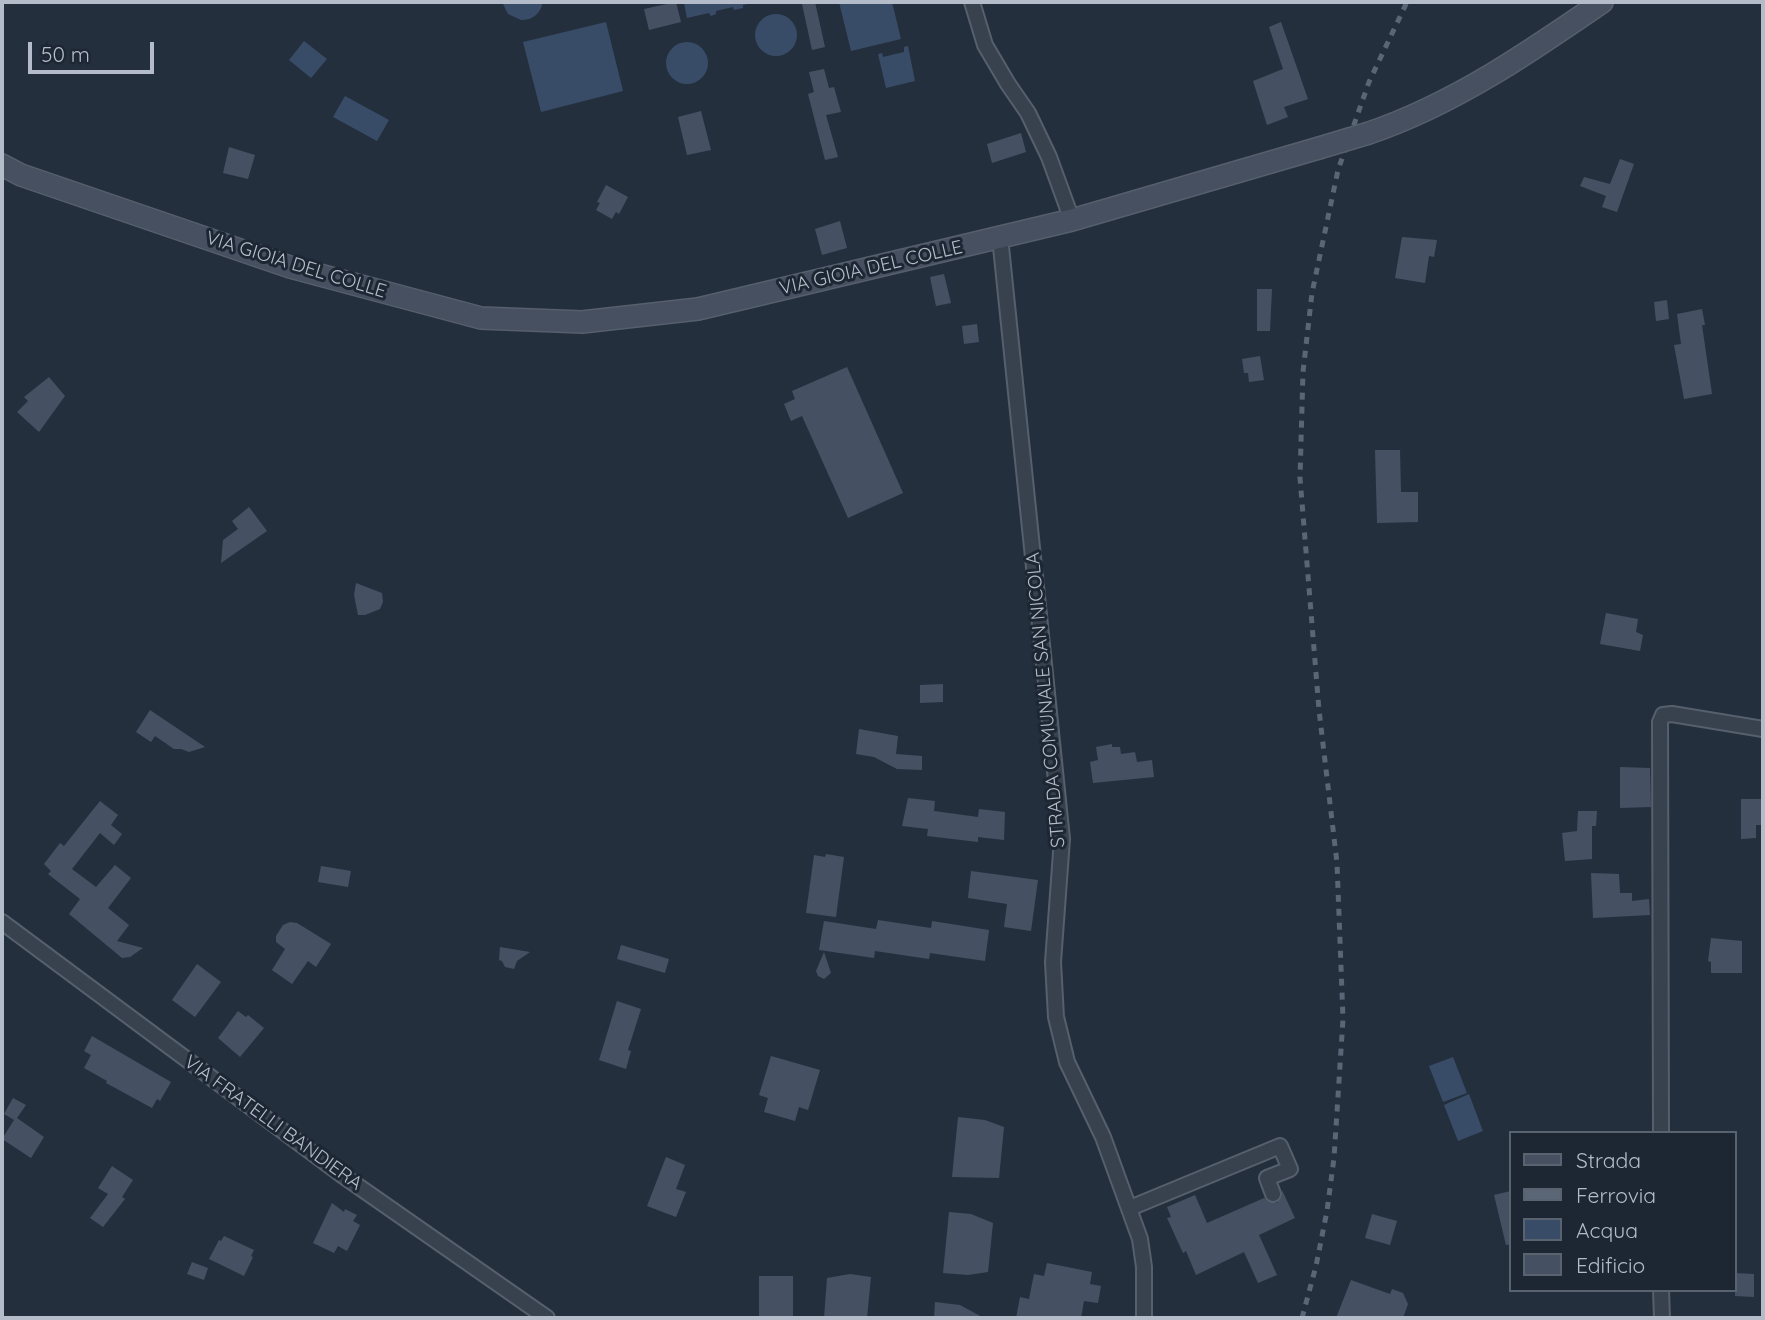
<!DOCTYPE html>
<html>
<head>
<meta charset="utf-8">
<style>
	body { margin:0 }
	#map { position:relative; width:1765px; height:1320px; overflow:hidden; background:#242f3e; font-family:Quicksand,sans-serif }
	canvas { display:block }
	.frame { position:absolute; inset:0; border:4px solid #b4bcc9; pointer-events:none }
	.legend { position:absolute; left:1509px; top:1131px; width:228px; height:161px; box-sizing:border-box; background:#1d2633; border:2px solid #59626f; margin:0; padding:9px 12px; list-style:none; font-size:21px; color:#b4bcc9 }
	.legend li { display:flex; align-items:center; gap:14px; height:35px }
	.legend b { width:35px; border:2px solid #59626f }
	.scale { position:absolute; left:28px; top:42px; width:126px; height:32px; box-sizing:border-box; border:4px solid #b4bcc9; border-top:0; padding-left:9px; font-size:21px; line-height:24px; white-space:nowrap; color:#b4bcc9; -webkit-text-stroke:5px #1d2633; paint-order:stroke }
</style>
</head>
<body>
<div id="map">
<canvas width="1765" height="1320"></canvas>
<div class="frame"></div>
<ul class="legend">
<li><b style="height:9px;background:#465061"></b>Strada</li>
<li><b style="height:9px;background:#5a6575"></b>Ferrovia</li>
<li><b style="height:19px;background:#394c67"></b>Acqua</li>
<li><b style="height:19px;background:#455162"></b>Edificio</li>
</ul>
<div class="scale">50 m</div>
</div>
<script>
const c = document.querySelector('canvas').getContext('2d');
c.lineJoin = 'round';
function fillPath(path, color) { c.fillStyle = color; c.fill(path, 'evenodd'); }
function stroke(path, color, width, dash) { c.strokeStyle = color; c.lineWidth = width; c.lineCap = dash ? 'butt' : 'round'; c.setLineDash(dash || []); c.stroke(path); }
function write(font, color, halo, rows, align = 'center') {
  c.font = font + ' Quicksand,sans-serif'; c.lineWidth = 6; c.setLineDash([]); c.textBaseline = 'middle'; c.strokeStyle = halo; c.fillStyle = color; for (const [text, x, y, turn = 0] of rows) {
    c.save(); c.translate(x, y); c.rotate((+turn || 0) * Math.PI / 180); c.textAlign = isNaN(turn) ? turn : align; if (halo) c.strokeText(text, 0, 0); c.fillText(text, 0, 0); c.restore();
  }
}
fillPath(new Path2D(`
	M 502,2 L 543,2 C 540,14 533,20 521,20 L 508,14 Z
	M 680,2 L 755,2 L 743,5 L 743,8 L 734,10 L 733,7 L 716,11 L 716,14 L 711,16 L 709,13 L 687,18 L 684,3 Z
	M 839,2 L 892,2 L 901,39 L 851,51 Z
	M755 35a21 21 0 1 1 42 0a21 21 0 1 1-42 0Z
	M 606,22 L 623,91 L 541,112 L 523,42 Z
	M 304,41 L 327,59 L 311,78 L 289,60 Z
	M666 63a21 21 0 1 1 42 0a21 21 0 1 1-42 0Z
	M 908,46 L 915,81 L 886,88 L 878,54 L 882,53 L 883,57 L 904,52 L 904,47 Z
	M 345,96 L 389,120 L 377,141 L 333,117 Z
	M 1453,1057 L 1467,1093 L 1443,1102 L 1429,1066 Z
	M 1469,1094 L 1483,1131 L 1458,1141 L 1444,1105 Z`), '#394c67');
fillPath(new Path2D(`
	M 676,2 L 681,22 L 649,30 L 644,9 Z
	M 815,2 L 825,47 L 812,50 L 802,4 Z
	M 1281,22 L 1308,99 L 1284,107 L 1288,117 L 1267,125 L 1253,81 L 1283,69 L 1269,27 Z
	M 824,69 L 829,88 L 834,87 L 841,112 L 826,115 L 838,157 L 825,160 L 808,94 L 814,92 L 809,72 Z
	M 701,111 L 711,150 L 687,155 L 678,117 Z
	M 1021,133 L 1026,152 L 992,163 L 987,144 Z
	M 229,147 L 255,155 L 248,179 L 223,173 Z
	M 1620,159 L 1634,164 L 1617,212 L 1602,207 L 1606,196 L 1580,186 L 1584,177 L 1610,184 Z
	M 606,185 L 628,197 L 619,214 L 616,212 L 612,219 L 596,210 L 600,203 L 597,202 Z
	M 840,221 L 847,248 L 822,255 L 815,229 Z
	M 1402,237 L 1437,240 L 1434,257 L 1429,256 L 1425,283 L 1395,278 Z
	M 944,274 L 951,303 L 936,306 L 930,277 Z
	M 1257,289 L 1272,289 L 1270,331 L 1257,331 Z
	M 1667,300 L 1669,319 L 1656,321 L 1654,302 Z
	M 1702,309 L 1705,325 L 1702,325 L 1712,394 L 1684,399 L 1674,345 L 1681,344 L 1677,314 Z
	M 977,324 L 979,342 L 964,344 L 962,326 Z
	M 1260,356 L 1264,380 L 1249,382 L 1248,373 L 1244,373 L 1242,359 Z
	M 847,367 L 903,493 L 848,518 L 802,416 L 791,421 L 784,404 L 795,399 L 792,391 Z
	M 49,377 L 65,396 L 39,432 L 17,412 L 28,401 L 24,397 Z
	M 1375,450 L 1400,450 L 1401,492 L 1418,492 L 1418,522 L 1377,523 Z
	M 249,507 L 267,531 L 221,563 L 223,540 L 238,529 L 232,521 Z
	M 356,583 L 382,593 L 383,602 L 380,609 L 365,615 L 358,615 L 354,595 Z
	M 1606,613 L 1638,619 L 1636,632 L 1643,635 L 1640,651 L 1600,644 Z
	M 943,684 L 943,702 L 920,703 L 920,685 Z
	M 150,710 L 205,747 L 189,752 L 181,749 L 174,749 L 155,736 L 151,742 L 136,732 Z
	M 859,729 L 898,736 L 896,754 L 922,756 L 922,770 L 897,769 L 874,757 L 856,754 Z
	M 1112,744 L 1112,747 L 1120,747 L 1121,754 L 1135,752 L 1137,762 L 1152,760 L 1154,777 L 1093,783 L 1090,762 L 1098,760 L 1096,747 Z
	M 1620,767 L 1650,768 L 1651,807 L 1620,808 Z
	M 908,798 L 935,801 L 934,811 L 978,817 L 979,809 L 1005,812 L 1004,840 L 978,837 L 978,842 L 927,836 L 928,829 L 902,826 Z
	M 1741,799 L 1763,799 L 1763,825 L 1756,825 L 1756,838 L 1741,839 Z
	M 100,801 L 118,815 L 111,825 L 122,834 L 114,845 L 100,833 L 72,869 L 96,887 L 115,865 L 131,878 L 108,908 L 129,925 L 117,941 L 143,948 L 130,957 L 122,958 L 69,914 L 80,899 L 48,874 L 51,871 L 44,864 L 60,843 L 64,846 Z
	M 1578,811 L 1597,811 L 1596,826 L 1592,826 L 1592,859 L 1565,861 L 1562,833 L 1577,831 Z
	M 826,854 L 844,857 L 836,917 L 806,913 L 814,855 L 825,857 Z
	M 321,866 L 351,871 L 348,887 L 318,882 Z
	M 971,871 L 1038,880 L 1031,931 L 1004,927 L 1007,904 L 968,898 Z
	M 1591,873 L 1619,874 L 1620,893 L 1632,893 L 1632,901 L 1649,899 L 1650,915 L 1593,918 Z
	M 878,920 L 931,928 L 932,921 L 989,930 L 985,961 L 930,953 L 929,959 L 875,951 L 874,958 L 819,950 L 824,921 L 876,929 Z
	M 290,922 L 297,923 L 331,944 L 316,967 L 308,961 L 292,984 L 272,970 L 285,949 L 276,942 L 276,936 L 283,925 Z
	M 1711,938 L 1742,941 L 1742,973 L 1711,973 L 1711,962 L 1708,961 Z
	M 621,945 L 669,959 L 665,973 L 617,959 Z
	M 500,947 L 530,952 L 517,961 L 514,969 L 505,967 L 502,961 L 499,960 Z
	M 824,952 L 831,973 L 824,979 L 818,976 L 816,971 Z
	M 197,964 L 221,982 L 195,1017 L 172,1000 Z
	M 617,1001 L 641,1009 L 628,1050 L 631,1051 L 626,1069 L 599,1060 Z
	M 238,1011 L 246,1017 L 248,1015 L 264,1028 L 240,1057 L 218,1038 Z
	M 92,1036 L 171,1082 L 160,1101 L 157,1099 L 152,1108 L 106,1083 L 107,1081 L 84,1068 L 91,1055 L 84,1051 Z
	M 771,1056 L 820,1070 L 808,1110 L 799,1107 L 795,1121 L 764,1112 L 768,1098 L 759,1095 Z
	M 13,1098 L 26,1105 L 17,1118 L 44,1137 L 31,1158 L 2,1139 L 14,1120 L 4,1114 Z
	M 958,1117 L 985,1120 L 1004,1127 L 999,1178 L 952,1177 Z
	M 666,1157 L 685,1165 L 676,1189 L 686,1192 L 676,1217 L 647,1206 Z
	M 112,1166 L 133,1180 L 122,1197 L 125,1199 L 103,1227 L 90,1218 L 108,1194 L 98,1188 Z
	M 1282,1190 L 1295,1218 L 1259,1235 L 1277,1275 L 1258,1283 L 1244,1252 L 1196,1275 L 1186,1251 L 1183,1253 L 1167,1218 L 1171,1217 L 1167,1207 L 1195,1195 L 1207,1223 L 1264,1198 L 1271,1203 L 1277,1203 L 1282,1196 Z
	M 1511,1191 L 1511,1244 L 1506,1245 L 1494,1195 Z
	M 332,1203 L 344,1212 L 345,1209 L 357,1215 L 353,1221 L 360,1225 L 347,1251 L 338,1246 L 334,1253 L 313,1243 Z
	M 949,1212 L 971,1214 L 993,1223 L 988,1272 L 968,1275 L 943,1273 Z
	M 1372,1214 L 1397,1221 L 1390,1245 L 1365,1238 Z
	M 224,1236 L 254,1250 L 251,1256 L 253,1257 L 244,1276 L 209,1259 L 219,1240 L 221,1241 Z
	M 192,1262 L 208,1268 L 204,1280 L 187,1274 Z
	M 1047,1263 L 1092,1272 L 1090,1284 L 1101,1286 L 1098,1303 L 1084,1301 L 1081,1318 L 1016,1318 L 1020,1297 L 1029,1299 L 1034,1274 L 1044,1276 Z
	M 1735,1273 L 1754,1274 L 1754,1297 L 1735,1296 Z
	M 850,1274 L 871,1277 L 867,1318 L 824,1318 L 827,1278 Z
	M 759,1276 L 793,1276 L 793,1318 L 759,1318 Z
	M 1351,1280 L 1390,1294 L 1392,1289 L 1403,1293 L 1408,1304 L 1403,1318 L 1336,1318 Z
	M 935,1302 L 960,1305 L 984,1318 L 934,1318 Z`), '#455162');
const street = new Path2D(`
	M 972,2 L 985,45 L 1008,84 L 1028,113 L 1049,157 L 1072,220
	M 1000,237 L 1062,839 L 1053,962 L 1056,1017 L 1067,1062 L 1103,1137 L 1140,1239 L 1144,1267 L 1144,1318
	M 2,922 L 342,1175 L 547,1318
	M 1661,1133 L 1660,722 L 1663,715 L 1672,714 L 1763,729
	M 1130,1208 L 1280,1146 L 1290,1169 L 1267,1178 L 1273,1194
	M 1661,1290 L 1662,1318`);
const secondary = new Path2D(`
	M 1369,133 C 1454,104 1528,53 1602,2
	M 2,165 L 21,175 L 290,267 L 481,318 L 582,322 L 698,309 L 1072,220 L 1319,148`);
stroke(street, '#565f6c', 18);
stroke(secondary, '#565f6c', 24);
stroke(street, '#38414e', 14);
stroke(secondary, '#465061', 21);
stroke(new Path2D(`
	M 1302,1318 L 1316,1266 L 1327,1211 L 1334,1158 L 1343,1019 L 1337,863 L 1319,710 L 1300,478 L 1303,372 L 1312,293 L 1338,170 L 1369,82 L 1407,2`), '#5a6575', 5, [7, 7]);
const secondaryBridge = new Path2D(`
	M 1319,148 L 1369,133`);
stroke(secondaryBridge, '#565f6c', 24, []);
stroke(secondaryBridge, '#465061', 21);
write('19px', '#b4bcc9', '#1d2633', [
	["VIA GIOIA DEL COLLE",296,265,17],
	["VIA GIOIA DEL COLLE",871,268,-13],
	["STRADA COMUNALE SAN NICOLA",1046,700,-95],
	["VIA FRATELLI BANDIERA",273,1123,36]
]);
</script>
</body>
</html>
